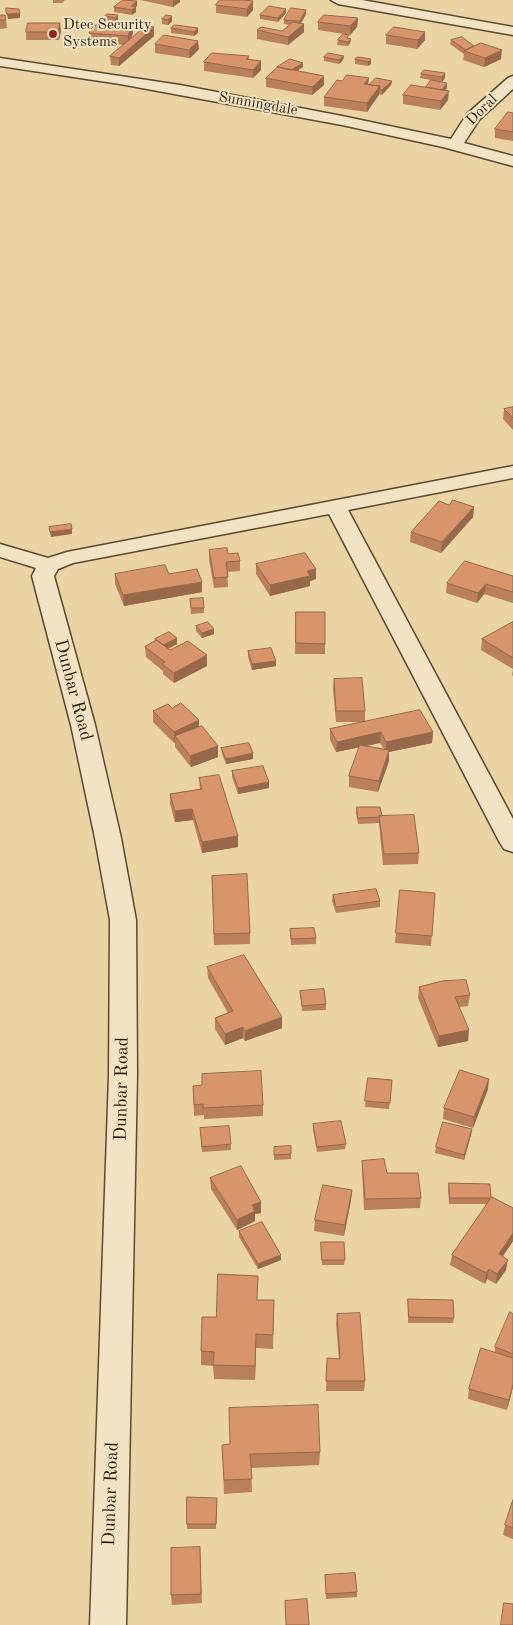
<!DOCTYPE html>
<html>
<head>
<meta charset="utf-8">
<style>
	body { margin:0 }
	canvas { display:block; background:#ead4a3 }
</style>
</head>
<body>
<canvas width="513" height="1625"></canvas>
<script>
const c = document.querySelector('canvas').getContext('2d');
c.lineJoin = 'round';
function stroke(path, color, width, dash) { c.strokeStyle = color; c.lineWidth = width; c.lineCap = dash ? 'butt' : 'round'; c.setLineDash(dash || []); c.stroke(path); }
function fillPath(path, color) { c.fillStyle = color; c.fill(path, 'evenodd'); }
function write(font, color, halo, rows, align = 'center') {
  c.font = font + ' "Old Standard TT",serif'; c.lineWidth = 4; c.setLineDash([]); c.textBaseline = 'middle'; c.strokeStyle = halo; c.fillStyle = color; for (const [text, x, y, turn = 0] of rows) {
    c.save(); c.translate(x, y); c.rotate((+turn || 0) * Math.PI / 180); c.textAlign = isNaN(turn) ? turn : align; if (halo) c.strokeText(text, 0, 0); c.fillText(text, 0, 0); c.restore();
  }
}
const minor = new Path2D(`
	M 331,0 L 362,0 L 513,27 L 513,35 L 338,4 Z
	M 0,58 L 180,85 L 342,116 L 451,139 L 467,114 L 508,78 L 513,76 L 513,89 L 479,120 L 464,143 L 513,156 L 513,166 L 443,147 L 342,125 L 120,84 L 0,66 Z
	M 513,466 L 513,478 L 348,510 L 513,819 L 513,852 L 504,849 L 500,843 L 329,514 L 73,563 L 58,569 L 54,576 L 95,725 L 121,838 L 136,920 L 137,1075 L 126,1625 L 90,1625 L 109,1075 L 110,920 L 95,838 L 71,725 L 32,576 L 36,568 L 0,557 L 0,544 L 48,558 L 67,552 Z`);
stroke(minor, '#5c4831', 3);
fillPath(minor, '#f1e3c3');
fillPath(new Path2D(`
	M 53,0 L 65,0 L 62,3 L 53,3 Z
	M 140,0 L 180,0 L 180,2 L 173,7 Z
	M 253,1 L 253,10 L 247,17 L 216,13 L 216,5 Z
	M 137,6 L 135,7 L 136,12 L 132,15 L 114,12 L 114,7 Z
	M 306,10 L 306,14 L 301,23 L 304,24 L 304,32 L 288,45 L 257,39 L 257,30 L 282,31 L 290,25 L 284,24 L 284,20 Z
	M 286,13 L 278,22 L 260,19 L 260,15 Z
	M 0,15 L 6,20 L 7,28 L 0,29 Z
	M 118,15 L 118,20 L 116,22 L 105,21 L 105,16 Z
	M 172,16 L 172,21 L 168,25 L 162,24 L 162,19 Z
	M 358,18 L 357,27 L 350,35 L 318,30 L 318,22 Z
	M 132,24 L 133,33 L 131,39 L 154,27 L 154,36 L 119,66 L 111,65 L 110,56 L 124,45 L 89,42 L 89,33 L 113,26 Z
	M 171,28 L 198,33 L 194,36 L 171,33 Z
	M 61,31 L 59,40 L 26,40 L 26,32 Z
	M 425,32 L 425,40 L 417,49 L 386,44 L 386,35 Z
	M 351,39 L 350,43 L 348,46 L 337,45 L 338,40 Z
	M 451,40 L 474,46 L 501,59 L 484,67 L 463,60 L 464,54 L 450,44 Z
	M 155,44 L 199,49 L 190,58 L 155,53 Z
	M 249,56 L 249,59 L 261,70 L 253,78 L 204,71 L 204,62 Z
	M 344,56 L 343,60 L 339,64 L 324,61 L 324,57 Z
	M 355,59 L 371,59 L 371,64 L 368,66 L 355,64 Z
	M 277,67 L 303,67 L 297,71 L 324,85 L 312,95 L 266,87 L 266,78 L 277,68 Z
	M 445,73 L 445,78 L 442,82 L 420,78 L 421,74 Z
	M 392,81 L 391,85 L 382,95 L 379,94 L 367,112 L 324,106 L 324,97 L 368,85 Z
	M 426,87 L 447,88 L 445,90 L 448,100 L 440,110 L 403,104 L 403,95 Z
	M 513,113 L 513,141 L 495,138 L 495,129 Z
	M 513,407 L 513,430 L 503,419 L 504,409 Z
	M 449,505 L 474,507 L 473,517 L 441,553 L 410,542 L 411,532 Z
	M 209,550 L 228,554 L 240,561 L 240,571 L 227,572 L 228,587 L 214,588 L 209,560 Z
	M 256,564 L 316,579 L 310,581 L 310,586 L 270,596 L 256,574 Z
	M 115,574 L 169,574 L 202,592 L 124,606 L 115,584 Z
	M 513,576 L 513,603 L 484,594 L 477,603 L 446,593 L 447,583 Z
	M 190,599 L 204,608 L 204,613 L 191,614 Z
	M 296,612 L 325,644 L 325,654 L 295,654 Z
	M 513,622 L 513,676 L 512,675 L 513,669 L 481,650 L 482,639 Z
	M 196,626 L 214,634 L 202,638 L 196,631 Z
	M 177,638 L 177,644 L 168,649 L 170,650 L 207,655 L 207,666 L 174,683 L 163,674 L 163,671 L 146,657 L 145,647 L 155,641 L 155,639 Z
	M 248,651 L 276,666 L 252,670 L 248,657 Z
	M 334,679 L 365,711 L 365,721 L 433,732 L 432,743 L 389,752 L 389,761 L 378,792 L 349,787 L 349,776 L 360,747 L 336,752 L 330,740 L 330,729 L 363,722 L 336,722 L 333,689 ZM 380,743 L 384,749 L 366,746 Z
	M 172,708 L 199,720 L 199,728 L 218,746 L 218,757 L 191,767 L 175,747 L 175,742 L 174,743 L 153,722 L 153,711 Z
	M 221,748 L 253,759 L 226,764 L 222,754 Z
	M 232,771 L 269,782 L 269,788 L 238,794 L 232,777 Z
	M 199,778 L 238,847 L 202,853 L 193,820 L 175,822 L 170,804 L 170,794 L 200,789 Z
	M 357,807 L 382,816 L 419,853 L 418,864 L 383,865 L 379,823 L 358,824 L 356,813 Z
	M 212,876 L 250,933 L 250,944 L 214,945 Z
	M 400,890 L 435,893 L 431,946 L 395,943 Z
	M 333,895 L 380,901 L 380,907 L 336,913 L 332,901 Z
	M 290,929 L 316,938 L 316,944 L 291,945 Z
	M 207,967 L 282,1028 L 245,1041 L 243,1038 L 225,1045 L 215,1029 L 215,1018 L 228,1013 L 208,978 Z
	M 419,987 L 470,995 L 468,1006 L 459,1007 L 468,1041 L 438,1047 L 418,998 Z
	M 300,991 L 326,1004 L 326,1010 L 302,1011 Z
	M 368,1078 L 392,1080 L 389,1109 L 365,1107 Z
	M 193,1086 L 263,1105 L 263,1116 L 204,1119 L 204,1115 L 194,1116 Z
	M 488,1089 L 473,1128 L 443,1119 L 444,1108 Z
	M 313,1124 L 346,1144 L 345,1149 L 317,1152 L 313,1130 Z
	M 200,1128 L 231,1144 L 231,1150 L 202,1152 Z
	M 472,1129 L 471,1135 L 464,1160 L 435,1153 L 436,1147 Z
	M 274,1147 L 291,1154 L 291,1159 L 274,1160 Z
	M 362,1161 L 387,1173 L 421,1198 L 420,1208 L 364,1210 L 362,1171 Z
	M 210,1178 L 261,1202 L 261,1213 L 255,1214 L 255,1221 L 237,1230 L 211,1189 Z
	M 449,1183 L 491,1197 L 513,1208 L 513,1241 L 502,1257 L 506,1270 L 496,1284 L 487,1279 L 485,1284 L 450,1265 L 452,1255 L 487,1204 L 449,1204 L 448,1189 Z
	M 352,1190 L 351,1200 L 344,1236 L 314,1231 L 315,1220 Z
	M 239,1231 L 281,1260 L 258,1269 L 239,1237 Z
	M 321,1242 L 345,1260 L 344,1265 L 322,1265 Z
	M 408,1299 L 454,1318 L 453,1323 L 408,1323 Z
	M 257,1300 L 274,1300 L 273,1349 L 256,1348 L 255,1380 L 214,1379 L 213,1366 L 201,1365 L 201,1351 L 216,1317 Z
	M 337,1314 L 365,1381 L 364,1391 L 326,1391 L 327,1358 L 339,1359 L 336,1324 Z
	M 513,1314 L 513,1387 L 507,1410 L 468,1399 L 469,1389 L 495,1352 L 495,1347 Z
	M 222,1445 L 320,1452 L 319,1465 L 251,1468 L 252,1492 L 224,1494 Z
	M 513,1500 L 513,1539 L 503,1535 L 505,1525 Z
	M 217,1503 L 216,1529 L 187,1529 L 187,1524 Z
	M 200,1547 L 202,1603 L 172,1605 L 171,1595 Z
	M 325,1575 L 357,1592 L 357,1597 L 326,1599 Z`), '#ba7f5b');
fillPath(new Path2D(`
	M 173,0 L 180,0 L 180,2 L 173,7 Z
	M 137,1 L 137,6 L 131,11 L 131,6 Z
	M 253,1 L 253,10 L 247,17 L 247,9 Z
	M 136,7 L 136,12 L 132,15 L 132,10 Z
	M 286,9 L 286,13 L 278,22 L 278,18 Z
	M 306,10 L 306,14 L 300,25 L 300,21 Z
	M 20,13 L 20,18 L 8,19 L 7,14 Z
	M 118,15 L 118,20 L 116,22 L 116,18 Z
	M 172,16 L 172,21 L 168,25 L 168,20 Z
	M 358,18 L 357,27 L 350,35 L 350,26 Z
	M 60,23 L 61,31 L 59,40 L 58,32 Z
	M 132,24 L 133,33 L 128,45 L 128,36 Z
	M 304,24 L 304,32 L 288,45 L 288,37 Z
	M 154,27 L 154,36 L 119,66 L 119,58 Z
	M 198,28 L 198,33 L 194,36 L 194,32 Z
	M 425,32 L 425,40 L 417,49 L 418,40 Z
	M 351,39 L 350,43 L 348,46 L 348,42 Z
	M 198,41 L 199,49 L 190,58 L 189,50 Z
	M 502,50 L 501,59 L 484,67 L 485,58 Z
	M 344,56 L 343,60 L 339,64 L 339,60 Z
	M 371,59 L 371,64 L 368,66 L 368,62 Z
	M 261,61 L 261,70 L 253,78 L 253,70 Z
	M 303,63 L 303,67 L 289,75 L 289,71 Z
	M 445,73 L 445,78 L 442,82 L 442,77 Z
	M 324,76 L 324,85 L 312,95 L 313,87 Z
	M 369,78 L 368,87 L 364,84 Z
	M 392,81 L 391,85 L 382,95 L 382,90 Z
	M 447,83 L 447,88 L 439,97 L 440,92 Z
	M 380,86 L 379,95 L 367,112 L 367,103 Z
	M 449,91 L 448,100 L 440,110 L 441,101 Z
	M 474,507 L 473,517 L 441,553 L 442,542 Z
	M 72,529 L 72,534 L 51,537 L 50,532 Z
	M 316,569 L 316,579 L 310,581 L 310,586 L 270,596 L 270,585 L 307,571 Z
	M 202,582 L 202,592 L 124,606 L 123,595 Z
	M 486,584 L 484,594 L 477,603 L 478,593 Z
	M 214,629 L 214,634 L 202,638 L 202,633 Z
	M 177,638 L 177,644 L 163,651 L 163,645 Z
	M 207,655 L 207,666 L 174,683 L 174,673 Z
	M 276,661 L 276,666 L 252,670 L 252,664 Z
	M 199,720 L 199,731 L 175,736 L 175,742 L 174,743 L 174,732 Z
	M 381,732 L 380,743 L 336,752 L 337,742 Z
	M 433,732 L 432,743 L 389,752 L 389,761 L 378,792 L 379,781 L 386,753 L 386,742 Z
	M 218,746 L 218,757 L 191,767 L 190,756 Z
	M 253,753 L 253,759 L 226,764 L 226,759 Z
	M 269,782 L 269,788 L 238,794 L 238,788 Z
	M 192,809 L 193,820 L 175,822 L 175,811 Z
	M 238,836 L 238,847 L 202,853 L 202,842 Z
	M 282,1017 L 282,1028 L 245,1041 L 245,1031 Z
	M 243,1027 L 243,1038 L 225,1045 L 225,1034 Z
	M 469,1030 L 468,1041 L 438,1047 L 439,1036 Z
	M 489,1079 L 488,1089 L 473,1128 L 474,1117 Z
	M 472,1129 L 471,1135 L 464,1160 L 464,1155 Z
	M 352,1190 L 351,1200 L 344,1236 L 345,1225 Z
	M 261,1202 L 261,1213 L 255,1214 L 255,1221 L 237,1230 L 237,1220 L 252,1205 Z
	M 513,1233 L 513,1241 L 497,1265 L 499,1254 Z
	M 281,1255 L 281,1260 L 258,1269 L 258,1264 Z
	M 508,1260 L 506,1270 L 496,1284 L 497,1274 Z
	M 489,1269 L 487,1279 L 485,1284 L 486,1273 Z
	M 256,1334 L 256,1348 L 255,1380 L 255,1366 Z
	M 513,1384 L 513,1387 L 507,1410 L 509,1400 Z`), '#97684a');
const building = new Path2D(`
	M 123,0 L 137,1 L 131,6 L 136,7 L 132,10 L 114,7 Z
	M 220,0 L 243,0 L 253,1 L 247,9 L 216,5 Z
	M 269,6 L 286,9 L 278,18 L 260,15 Z
	M 6,8 L 19,9 L 20,13 L 7,14 Z
	M 291,8 L 306,10 L 300,21 L 284,20 Z
	M 107,14 L 118,15 L 116,18 L 105,16 Z
	M 0,15 L 5,15 L 6,20 L 0,20 Z
	M 166,15 L 172,16 L 168,20 L 162,19 Z
	M 324,15 L 358,18 L 350,26 L 318,22 Z
	M 293,22 L 304,24 L 288,37 L 257,30 L 261,27 L 282,31 Z
	M 28,23 L 60,23 L 58,32 L 26,32 Z
	M 115,23 L 132,24 L 128,36 L 89,33 L 94,25 L 113,26 Z
	M 175,25 L 198,28 L 194,32 L 171,28 Z
	M 146,26 L 154,27 L 119,58 L 110,56 Z
	M 394,27 L 425,32 L 418,40 L 386,35 Z
	M 343,34 L 349,35 L 347,38 L 351,39 L 348,42 L 338,40 Z
	M 164,35 L 198,41 L 189,50 L 155,44 Z
	M 462,37 L 474,46 L 466,50 L 451,40 Z
	M 481,43 L 502,50 L 485,58 L 464,51 Z
	M 212,53 L 249,56 L 246,59 L 261,61 L 253,70 L 204,62 Z
	M 328,53 L 344,56 L 339,60 L 324,57 Z
	M 358,57 L 371,59 L 368,62 L 355,59 Z
	M 290,59 L 303,63 L 291,70 L 277,67 Z
	M 278,67 L 324,76 L 313,87 L 266,78 Z
	M 424,70 L 445,73 L 442,77 L 421,74 Z
	M 347,75 L 369,78 L 364,84 L 380,86 L 367,103 L 324,97 L 337,80 L 342,81 Z
	M 376,78 L 392,81 L 382,90 L 380,90 L 380,86 L 369,85 Z
	M 431,80 L 447,83 L 442,90 L 426,87 Z
	M 411,85 L 449,91 L 441,101 L 403,95 Z
	M 508,112 L 513,113 L 513,132 L 495,129 Z
	M 513,407 L 513,418 L 504,409 Z
	M 453,500 L 474,507 L 442,542 L 411,532 L 439,501 L 449,505 Z
	M 71,524 L 72,529 L 50,532 L 49,527 Z
	M 227,548 L 228,554 L 238,553 L 240,561 L 226,562 L 228,577 L 214,578 L 209,550 Z
	M 305,553 L 316,569 L 307,571 L 310,576 L 270,585 L 256,564 Z
	M 465,561 L 513,576 L 513,592 L 486,584 L 478,593 L 447,583 Z
	M 165,565 L 169,574 L 197,569 L 202,582 L 123,595 L 115,574 Z
	M 203,598 L 204,608 L 191,608 L 190,599 Z
	M 296,612 L 325,612 L 325,644 L 296,643 Z
	M 208,622 L 214,629 L 202,633 L 196,626 Z
	M 513,622 L 513,658 L 482,639 Z
	M 169,632 L 177,638 L 163,645 L 155,639 Z
	M 157,640 L 170,650 L 188,641 L 207,655 L 174,673 L 162,664 L 165,662 L 145,647 Z
	M 271,648 L 276,661 L 252,664 L 248,651 Z
	M 362,678 L 365,711 L 336,711 L 334,679 Z
	M 181,703 L 199,720 L 174,732 L 153,711 L 168,704 L 172,708 Z
	M 420,710 L 433,732 L 386,742 L 381,732 L 337,742 L 330,729 Z
	M 202,726 L 218,746 L 190,756 L 175,736 Z
	M 249,743 L 253,753 L 226,759 L 221,748 Z
	M 360,745 L 389,750 L 379,781 L 349,776 Z
	M 263,766 L 269,782 L 238,788 L 232,771 Z
	M 219,775 L 238,836 L 202,842 L 192,809 L 175,811 L 170,794 L 202,789 L 199,778 Z
	M 357,807 L 380,807 L 382,816 L 379,816 L 380,817 L 358,818 Z
	M 414,815 L 419,853 L 384,854 L 379,816 Z
	M 247,874 L 250,933 L 214,934 L 212,876 Z
	M 376,889 L 380,901 L 336,907 L 333,895 Z
	M 400,890 L 435,893 L 432,936 L 396,933 Z
	M 314,928 L 316,938 L 291,939 L 290,929 Z
	M 244,955 L 282,1017 L 245,1031 L 243,1027 L 225,1034 L 215,1018 L 233,1011 L 207,967 Z
	M 466,980 L 470,995 L 455,997 L 469,1030 L 439,1036 L 419,987 L 442,981 Z
	M 324,989 L 326,1004 L 302,1006 L 300,991 Z
	M 460,1070 L 489,1079 L 474,1117 L 444,1108 Z
	M 261,1071 L 263,1105 L 203,1108 L 203,1104 L 194,1105 L 193,1086 L 202,1085 L 202,1074 Z
	M 368,1078 L 392,1080 L 390,1103 L 365,1101 Z
	M 341,1121 L 346,1144 L 317,1147 L 313,1124 Z
	M 443,1122 L 472,1129 L 464,1155 L 436,1147 Z
	M 229,1126 L 231,1144 L 202,1147 L 200,1128 Z
	M 291,1146 L 291,1154 L 274,1155 L 274,1147 Z
	M 384,1159 L 387,1173 L 418,1173 L 421,1198 L 365,1199 L 362,1161 Z
	M 241,1166 L 261,1202 L 252,1205 L 255,1211 L 237,1220 L 210,1178 Z
	M 449,1183 L 490,1184 L 491,1197 L 490,1198 L 450,1198 Z
	M 323,1185 L 352,1190 L 345,1225 L 315,1220 Z
	M 492,1197 L 513,1208 L 513,1233 L 499,1254 L 508,1260 L 497,1274 L 489,1269 L 486,1273 L 452,1255 Z
	M 262,1222 L 281,1255 L 258,1264 L 239,1231 Z
	M 321,1242 L 344,1242 L 345,1260 L 322,1260 Z
	M 218,1274 L 258,1276 L 257,1300 L 274,1300 L 273,1335 L 256,1334 L 255,1366 L 213,1365 L 214,1352 L 201,1351 L 202,1317 L 216,1317 Z
	M 408,1299 L 453,1300 L 454,1318 L 409,1317 Z
	M 510,1312 L 513,1314 L 513,1354 L 495,1347 Z
	M 360,1313 L 365,1381 L 326,1381 L 327,1358 L 340,1359 L 337,1314 Z
	M 481,1348 L 513,1358 L 513,1384 L 509,1400 L 469,1389 Z
	M 318,1405 L 320,1452 L 250,1454 L 252,1479 L 224,1480 L 222,1445 L 230,1444 L 229,1408 Z
	M 187,1497 L 217,1498 L 216,1524 L 187,1524 Z
	M 513,1500 L 513,1528 L 505,1525 Z
	M 200,1547 L 201,1594 L 171,1595 L 171,1548 Z
	M 355,1573 L 357,1592 L 326,1594 L 325,1575 Z
	M 307,1599 L 309,1625 L 286,1625 L 285,1601 Z
	M 504,1603 L 513,1604 L 513,1625 L 501,1625 Z`);
fillPath(building, '#d8946a');
stroke(building, '#97684a', 1);
for (const [x, y, r, color] of [
	[53,34,5,"#8f2418"]
]) { const dot = new Path2D(); dot.arc(x, y, r, 0, 2 * Math.PI); c.fillStyle = color; c.fill(dot); stroke(dot, '#f1e3c3', 2); }
write('15px', '#2d1a0b', '#f1e3c3', [
	["Dtec Security",63,25],
	["Systems",63,42]
], 'left');
write('15px', '#2d1a0b', '#f1e3c3', [
	["Sunningdale",258,104,10],
	["Doral",482,110,-45]
]);
write('18px', '#2d1a0b', '#f1e3c3', [
	["Dunbar Road",73,690,75],
	["Dunbar Road",122,1089,-89],
	["Dunbar Road",111,1494,-88]
]);
</script>
</body>
</html>
